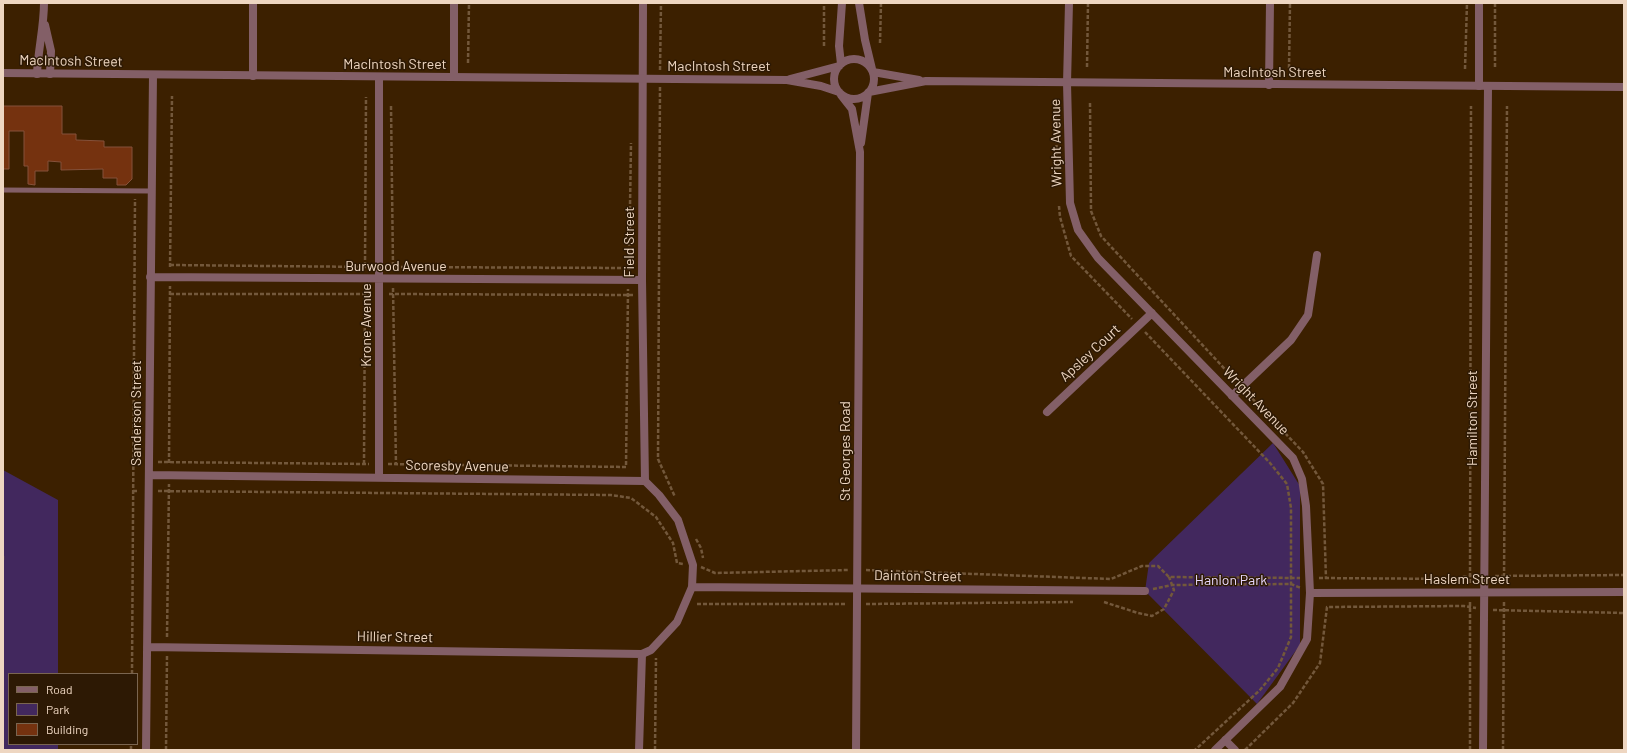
<!DOCTYPE html>
<html>
<head>
<meta charset="utf-8">
<style>
	body { margin:0 }
	#map { position:relative; width:1627px; height:753px; overflow:hidden; background:#3c2000; font-family:Barlow,sans-serif }
	canvas { display:block }
	.frame { position:absolute; inset:0; border:4px solid #eed6c1; pointer-events:none }
	.legend { position:absolute; left:8px; top:673px; width:130px; height:72px; box-sizing:border-box; background:#2d1904; border:1px solid #7a6550; margin:0; padding:5px 7px; list-style:none; font-size:12px; color:#eed6c1 }
	.legend li { display:flex; align-items:center; gap:8px; height:20px }
	.legend b { width:20px; border:1px solid #7a6550 }
</style>
</head>
<body>
<div id="map">
<canvas width="1627" height="753"></canvas>
<div class="frame"></div>
<ul class="legend">
<li><b style="height:5px;background:#835f67"></b>Road</li>
<li><b style="height:11px;background:#42285e"></b>Park</li>
<li><b style="height:11px;background:#75320f"></b>Building</li>
</ul>
</div>
<script>
const c = document.querySelector('canvas').getContext('2d');
c.lineJoin = 'round';
function fillPath(path, color) { c.fillStyle = color; c.fill(path, 'evenodd'); }
function stroke(path, color, width, dash) { c.strokeStyle = color; c.lineWidth = width; c.lineCap = dash ? 'butt' : 'round'; c.setLineDash(dash || []); c.stroke(path); }
function write(font, color, halo, rows, align = 'center') {
  c.font = font + ' Barlow,sans-serif'; c.lineWidth = 3; c.setLineDash([]); c.textBaseline = 'middle'; c.strokeStyle = halo; c.fillStyle = color; for (const [text, x, y, turn = 0] of rows) {
    c.save(); c.translate(x, y); c.rotate((+turn || 0) * Math.PI / 180); c.textAlign = isNaN(turn) ? turn : align; if (halo) c.strokeText(text, 0, 0); c.fillText(text, 0, 0); c.restore();
  }
}
fillPath(new Path2D(`
	M 1273,443 L 1300,486 L 1300,645 L 1257,704 L 1145,591 L 1149,563 Z
	M 3,470 L 58,500 L 58,674 L 9,674 L 9,744 L 58,744 L 58,750 L 3,750 Z`), '#42285e');
const building = new Path2D(`
	M 3,106 L 62,106 L 62,134 L 76,134 L 76,140 L 104,141 L 104,147 L 132,147 L 132,179 L 126,185 L 117,185 L 117,178 L 103,178 L 103,169 L 61,170 L 61,162 L 48,161 L 48,171 L 35,171 L 35,185 L 28,184 L 28,166 L 24,166 L 24,131 L 9,131 L 9,169 L 3,169 Z`);
fillPath(building, '#75320f');
stroke(building, '#85513a', 1);
stroke(new Path2D(`
	M 1495,3 L 1495,69
	M 880,43 L 881,3
	M 824,46 L 824,3
	M 468,63 L 469,3
	M 1087,67 L 1088,3
	M 1289,68 L 1290,3
	M 1465,69 L 1467,3
	M 660,70 L 661,3
	M 660,87 L 658,459 L 675,497
	M 1055,103 L 1057,161
	M 1090,103 L 1091,211 L 1101,236 L 1235,380
	M 391,106 L 393,267
	M 1059,206 L 1060,217 L 1071,256 L 1132,319
	M 170,265 L 370,267
	M 365,266 L 366,97
	M 170,267 L 172,96
	M 389,267 L 630,268
	M 629,270 L 631,143
	M 393,288 L 396,465
	M 170,294 L 370,294
	M 389,294 L 634,295
	M 1145,332 L 1270,463 L 1287,484 L 1291,508 L 1291,637 L 1278,668 L 1260,690 L 1195,750
	M 1248,394 L 1303,452 L 1323,484 L 1326,579
	M 158,462 L 369,464
	M 169,463 L 170,286
	M 364,464 L 365,287
	M 388,464 L 626,467 L 628,289
	M 133,491 L 139,491
	M 158,491 L 611,495 L 631,498 L 656,517 L 673,543 L 677,563 L 683,564
	M 696,539 L 701,548 L 703,558
	M 3,556 L 3,561
	M 701,567 L 715,573 L 849,570
	M 866,570 L 1111,579 L 1142,566 L 1158,566 L 1169,577 L 1300,578
	M 1495,576 L 1624,575
	M 1319,578 L 1455,579 L 1467,576 L 1476,576
	M 1470,583 L 1471,106
	M 1504,583 L 1507,106
	M 1153,589 L 1172,585 L 1291,584 L 1301,588
	M 1104,602 L 1138,613 L 1152,616 L 1164,609 L 1174,590 L 1169,577
	M 697,604 L 847,604
	M 866,604 L 1073,602
	M 1493,610 L 1624,613
	M 167,637 L 169,484
	M 132,674 L 135,199
	M 131,750 L 131,744
	M 166,750 L 167,656
	M 655,750 L 656,658
	M 1245,750 L 1293,703 L 1320,663 L 1327,607 L 1464,606 L 1476,608
	M 1470,750 L 1470,602
	M 1503,750 L 1504,602`), '#73583b', 2.5, [4, 2]);
stroke(new Path2D(`
	M 3,190 L 151,191`), '#835f67', 5);
stroke(new Path2D(`
	M 643,3 L 642,280 L 645,481
	M 1069,3 L 1067,83 L 1070,203 L 1078,230 L 1098,258 L 1293,458 L 1302,479 L 1306,506 L 1310,593 L 1307,639 L 1280,687 L 1215,750
	M 45,25 L 51,51 L 50,74
	M 37,74 C 38,50 44,27 44,3
	M 253,76 L 253,3
	M 454,77 L 454,3
	M 1269,85 L 1270,3
	M 1479,86 L 1479,3
	M 150,277 L 642,280
	M 1232,396 L 1291,340 L 1308,315 L 1317,255
	M 1047,412 L 1152,313
	M 149,475 L 645,481 L 659,495 L 678,520 L 693,565 L 692,587 L 677,622 L 651,650 L 642,654 L 639,750
	M 379,478 L 379,77
	M 692,587 L 1145,591
	M 1310,593 L 1624,592
	M 147,647 L 642,654
	M 1225,740 L 1235,750
	M 146,750 L 153,75
	M 1483,750 L 1488,86`), '#835f67', 8);
stroke(new Path2D(`
	M 859,3 L 865,40 L 872,69
	M834 79a20 20 0 1 1 40 0a20 20 0 1 1-40 0Z
	M 841,64 L 839,46 L 842,3
	M 873,72 L 919,80
	M 3,73 L 787,80 L 821,86 L 839,92
	M 790,79 L 839,66
	M 869,92 L 926,81 L 1624,87
	M 841,95 L 852,109 L 860,152 L 856,750
	M 861,143 L 868,93`), '#835f67', 8);
write('14px', '#eed6c1', '#2d1904', [
	["MacIntosh Street",71,61,1],
	["MacIntosh Street",395,64],
	["MacIntosh Street",719,66],
	["MacIntosh Street",1275,72],
	["Wright Avenue",1056,143,-91],
	["Field Street",629,242,-90],
	["Burwood Avenue",396,266],
	["Krone Avenue",366,325,-90],
	["Apsley Court",1090,353,-43],
	["Wright Avenue",1256,401,46],
	["Sanderson Street",136,413,-90],
	["Hamilton Street",1472,418,-90],
	["St Georges Road",845,451,-90],
	["Scoresby Avenue",457,466,1],
	["Dainton Street",918,576,1],
	["Haslem Street",1467,579],
	["Hillier Street",395,637,1]
]);
write('14px', '#e7d7fd', '#2d1904', [
	["Hanlon Park",1231,580]
]);
</script>
</body>
</html>
